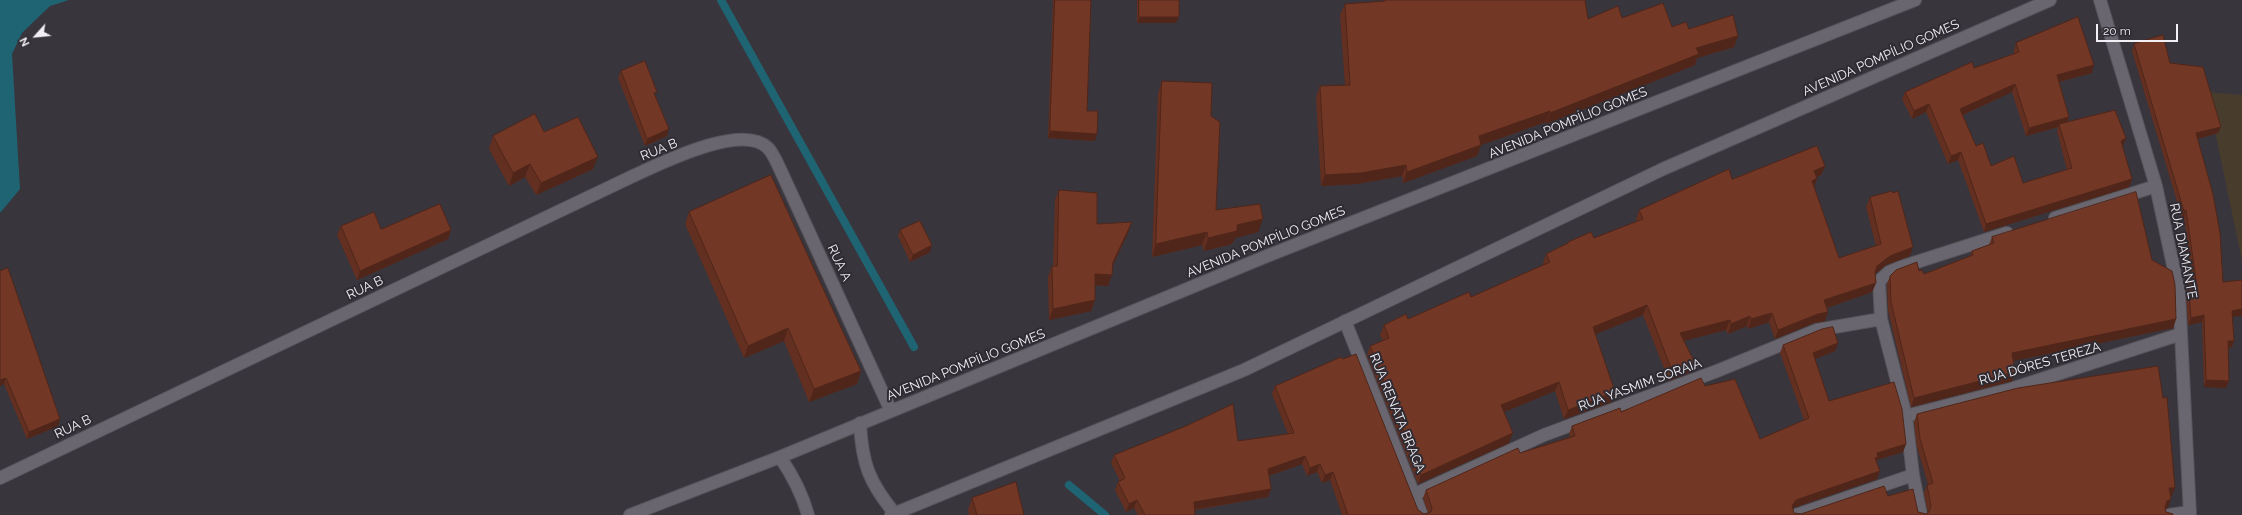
<!DOCTYPE html>
<html>
<head>
<meta charset="utf-8">
<style>
	body { margin:0 }
	#map { position:relative; width:2242px; height:515px; overflow:hidden; background:#39353d; font-family:Raleway,sans-serif }
	canvas { display:block }
	.north { position:absolute; left:16px; top:16px; width:40px; height:40px; -webkit-text-stroke:3px #2f2b33; paint-order:stroke; rotate:243deg; font-size:11px; font-weight:700; line-height:16px; text-align:center; color:#f3f0f5 }
	.north::after { content:''; display:block; margin:auto; width:14px; height:18px; background:#f3f0f5; clip-path:polygon(50% 0,100% 100%,50% 72%,0 100%) }
	.scale { position:absolute; left:2096px; top:24px; width:82px; height:18px; box-sizing:border-box; border:2px solid #f3f0f5; border-top:0; padding-left:5px; font-size:12px; line-height:14px; white-space:nowrap; color:#f3f0f5; -webkit-text-stroke:3px #2f2b33; paint-order:stroke }
</style>
</head>
<body>
<div id="map">
<canvas width="2242" height="515"></canvas>
<div class="north">N</div>
<div class="scale">20 m</div>
</div>
<script>
const c = document.querySelector('canvas').getContext('2d');
c.lineJoin = 'round';
function fillPath(path, color) { c.fillStyle = color; c.fill(path, 'evenodd'); }
function stroke(path, color, width, dash) { c.strokeStyle = color; c.lineWidth = width; c.lineCap = dash ? 'butt' : 'round'; c.setLineDash(dash || []); c.stroke(path); }
function write(font, color, halo, rows, align = 'center') {
  c.font = font + ' Raleway,sans-serif'; c.lineWidth = 4; c.setLineDash([]); c.textBaseline = 'middle'; c.strokeStyle = halo; c.fillStyle = color; for (const [text, x, y, turn = 0] of rows) {
    c.save(); c.translate(x, y); c.rotate((+turn || 0) * Math.PI / 180); c.textAlign = isNaN(turn) ? turn : align; if (halo) c.strokeText(text, 0, 0); c.fillText(text, 0, 0); c.restore();
  }
}
fillPath(new Path2D(`
	M 2207,92 L 2242,95 L 2242,261 Z`), '#483d2d');
fillPath(new Path2D(`
	M 0,0 L 69,0 L 50,6 L 22,33 L 12,54 L 20,189 L 0,213 Z`), '#1f6473');
stroke(new Path2D(`
	M 721,0 L 914,347
	M 1069,485 L 1105,515`), '#1f6473', 8);
const street = new Path2D(`
	M 2100,0 L 2156,186 L 2179,293 L 2190,515
	M 2055,218 L 2156,186
	M 1345,321 L 1422,515
	M 1906,416 L 2011,389 L 2181,334
	M 0,478 L 633,176 C 660,164 742,122 768,148 C 773,153 777,163 780,169 L 891,411
	M 1415,494 L 1544,435 L 1717,371 L 1817,330 L 1881,319
	M 1796,515 L 1913,475
	M 1921,515 L 1913,475 L 1906,416 L 1881,319 L 1879,281 L 1889,272 L 1901,267 L 2007,233
	M 2169,515 L 2190,512`);
const secondary = new Path2D(`
	M 860,423 C 862,464 869,482 895,514
	M 780,457 C 793,476 802,493 808,515
	M 630,515 L 780,457 L 1267,256 L 1915,0
	M 891,515 L 1244,370 L 1663,169 L 2050,0`);
stroke(street, '#57545a', 14);
stroke(secondary, '#57545a', 14);
stroke(street, '#6a666f', 12);
stroke(secondary, '#6a666f', 12);
fillPath(new Path2D(`
	M 1053,0 L 1091,0 L 1087,111 L 1095,141 L 1048,138 Z
	M 1137,0 L 1179,0 L 1176,23 L 1137,23 Z
	M 1385,0 L 1585,0 L 1588,19 L 1622,18 L 1672,27 L 1738,36 L 1734,47 L 1697,58 L 1695,65 L 1546,124 L 1546,122 L 1481,145 L 1477,156 L 1403,183 L 1402,176 L 1357,184 L 1321,186 L 1316,97 L 1320,86 L 1345,85 L 1340,15 L 1345,4 L 1384,1 Z
	M 2016,43 L 2092,73 L 2059,82 L 2069,117 L 2067,122 L 2126,138 L 2123,146 L 2122,146 L 2132,179 L 2129,187 L 1984,232 L 1958,160 L 1948,164 L 1926,112 L 1912,119 L 1902,99 L 1905,92 L 2014,54 L 2014,51 ZM 2012,92 L 2026,136 L 2058,127 L 2057,131 L 2067,170 L 2023,183 L 1991,166 L 1976,146 L 1963,115 Z
	M 2134,44 L 2170,63 L 2218,133 L 2198,139 L 2223,282 L 2233,317 L 2232,347 L 2228,348 L 2229,381 L 2226,388 L 2204,387 L 2202,322 L 2188,325 L 2186,289 L 2188,282 L 2193,285 L 2184,217 L 2182,218 L 2132,51 Z
	M 621,71 L 655,96 L 667,136 L 645,146 L 618,78 Z
	M 1162,81 L 1211,116 L 1216,210 L 1258,232 L 1235,238 L 1232,244 L 1204,251 L 1202,245 L 1152,257 L 1158,94 Z
	M 544,132 L 593,169 L 536,195 L 525,177 L 509,186 L 489,149 L 493,136 Z
	M 1825,166 L 1821,175 L 1817,177 L 1817,178 L 1814,187 L 1839,258 L 1876,246 L 1866,207 L 1870,197 L 1910,256 L 1886,265 L 1875,274 L 1876,283 L 1872,292 L 1827,308 L 1828,312 L 1825,321 L 1814,323 L 1775,339 L 1769,322 L 1748,329 L 1747,326 L 1728,334 L 1726,330 L 1683,341 L 1695,363 L 1691,372 L 1669,381 L 1643,315 L 1595,334 L 1612,402 L 1564,419 L 1555,391 L 1504,412 L 1509,443 L 1418,484 L 1367,356 L 1370,346 L 1383,341 L 1380,335 L 1384,325 L 1408,319 L 1471,297 L 1543,265 L 1543,263 L 1546,254 L 1567,244 L 1568,242 L 1594,238 L 1637,221 L 1636,220 L 1639,210 L 1732,179 Z
	M 1059,190 L 1097,224 L 1128,233 L 1113,265 L 1108,286 L 1095,285 L 1095,300 L 1091,311 L 1049,320 L 1048,277 L 1052,266 L 1053,266 L 1055,200 Z
	M 689,212 L 861,371 L 857,384 L 809,402 L 784,341 L 744,358 L 685,224 Z
	M 341,226 L 381,229 L 451,230 L 448,239 L 357,280 L 337,235 Z
	M 900,230 L 930,252 L 910,262 L 898,236 Z
	M 1992,237 L 2152,260 L 2176,319 L 2173,328 L 2013,361 L 2015,372 L 2012,381 L 1911,407 L 1888,310 L 1887,284 L 1890,276 L 1919,271 L 1924,274 L 1970,256 L 1972,251 L 1989,245 Z
	M 0,271 L 58,426 L 27,439 L 4,384 Z
	M 1838,343 L 1835,351 L 1815,359 L 1829,401 L 1906,444 L 1903,452 L 1877,460 L 1877,479 L 1793,508 L 1793,509 L 1794,513 L 1801,514 L 1888,496 L 1918,512 L 1926,514 L 1928,513 L 1924,493 L 1927,485 L 1928,484 L 1917,447 L 1914,422 L 1917,414 L 2172,496 L 2170,496 L 2168,508 L 2165,509 L 2166,512 L 2173,515 L 1342,515 L 1330,480 L 1322,483 L 1317,472 L 1307,476 L 1302,464 L 1269,476 L 1271,489 L 1268,497 L 1195,510 L 1195,515 L 1138,515 L 1134,508 L 1126,512 L 1115,490 L 1118,482 L 1120,481 L 1111,463 L 1114,455 L 1238,441 L 1288,434 L 1272,394 L 1275,386 L 1418,510 L 1424,514 L 1428,513 L 1423,498 L 1426,490 L 1520,453 L 1570,437 L 1569,434 L 1572,426 L 1705,386 L 1760,439 L 1804,420 L 1780,353 L 1783,345 Z
	M 972,498 L 1024,515 L 969,515 L 968,510 Z`), '#622f20');
fillPath(new Path2D(`
	M 1139,17 L 1179,17 L 1176,23 L 1137,23 Z
	M 1738,36 L 1734,47 L 1697,58 L 1695,65 L 1546,124 L 1550,113 L 1696,48 Z
	M 2094,65 L 2092,73 L 2054,83 L 2057,75 Z
	M 2015,84 L 2012,92 L 1958,117 L 1960,109 Z
	M 1929,104 L 1926,112 L 1912,119 L 1914,111 Z
	M 1550,111 L 1546,122 L 1481,145 L 1477,156 L 1403,183 L 1407,172 L 1479,136 Z
	M 2069,117 L 2066,125 L 2059,124 L 2058,127 L 2026,136 L 2029,128 Z
	M 2221,127 L 2218,133 L 2194,140 L 2196,133 Z
	M 669,129 L 667,136 L 645,146 L 647,139 Z
	M 1050,131 L 1097,134 L 1095,141 L 1048,138 Z
	M 2126,138 L 2123,146 L 2118,148 L 2121,141 Z
	M 1961,152 L 1958,160 L 1948,164 L 1951,156 Z
	M 598,157 L 593,169 L 536,195 L 541,183 Z
	M 530,164 L 525,177 L 509,186 L 513,173 Z
	M 1406,165 L 1402,176 L 1357,184 L 1321,186 L 1325,175 Z
	M 1825,166 L 1821,175 L 1811,180 L 1814,171 Z
	M 1817,178 L 1814,188 L 1812,181 Z
	M 2132,179 L 2129,187 L 1984,232 L 1986,224 Z
	M 2186,210 L 2184,217 L 2182,218 L 2184,211 Z
	M 1263,219 L 1258,232 L 1235,238 L 1232,244 L 1204,251 L 1208,238 L 1237,225 Z
	M 1132,222 L 1128,233 L 1109,273 L 1113,262 Z
	M 451,230 L 448,239 L 357,280 L 360,271 Z
	M 1207,232 L 1202,245 L 1152,257 L 1156,244 Z
	M 932,245 L 930,252 L 910,262 L 913,255 Z
	M 1913,247 L 1910,256 L 1886,265 L 1874,275 L 1877,266 L 1890,256 Z
	M 1095,274 L 1112,275 L 1108,286 L 1091,285 Z
	M 1876,283 L 1872,292 L 1820,310 L 1824,300 Z
	M 1095,300 L 1091,311 L 1049,320 L 1053,309 Z
	M 1647,305 L 1643,315 L 1589,337 L 1593,327 Z
	M 2242,309 L 2242,316 L 2230,317 L 2232,311 Z
	M 1828,312 L 1825,321 L 1814,323 L 1775,339 L 1778,330 L 1818,314 Z
	M 1772,313 L 1769,322 L 1748,329 L 1751,319 Z
	M 2204,315 L 2202,322 L 2188,325 L 2191,318 Z
	M 1750,316 L 1747,326 L 1728,334 L 1731,324 Z
	M 2176,319 L 2173,328 L 2009,362 L 2012,353 Z
	M 1730,320 L 1726,330 L 1676,343 L 1680,333 Z
	M 788,328 L 784,341 L 744,358 L 748,346 Z
	M 2228,341 L 2234,341 L 2232,347 L 2225,348 Z
	M 1838,343 L 1835,351 L 1810,361 L 1813,353 Z
	M 1695,363 L 1691,372 L 1669,381 L 1672,371 Z
	M 861,371 L 857,384 L 809,402 L 814,389 Z
	M 2015,372 L 2012,381 L 1911,407 L 1914,398 Z
	M 6,378 L 4,384 L 0,386 L 0,380 Z
	M 2206,380 L 2229,381 L 2226,388 L 2204,387 Z
	M 1559,382 L 1555,391 L 1497,415 L 1501,405 Z
	M 1615,392 L 1612,402 L 1564,419 L 1568,410 Z
	M 60,419 L 58,426 L 27,439 L 29,432 Z
	M 1513,433 L 1509,443 L 1418,484 L 1421,475 Z
	M 1906,444 L 1903,452 L 1877,460 L 1875,465 L 1872,466 L 1877,453 Z
	M 1305,456 L 1302,464 L 1265,477 L 1268,469 Z
	M 1320,464 L 1317,472 L 1307,476 L 1310,468 Z
	M 1880,471 L 1877,479 L 1793,508 L 1789,514 L 1792,506 L 1796,500 Z
	M 1333,472 L 1330,480 L 1322,483 L 1325,475 Z
	M 2169,488 L 2175,488 L 2172,496 L 2166,496 Z
	M 1271,489 L 1268,497 L 1191,510 L 1194,502 Z
	M 2171,499 L 2168,508 L 2164,509 L 2167,501 Z
	M 1137,500 L 1134,508 L 1126,512 L 1129,504 Z`), '#50261a');
const building = new Path2D(`
	M 1055,0 L 1091,0 L 1087,111 L 1098,111 L 1097,134 L 1050,131 Z
	M 1139,0 L 1179,0 L 1179,17 L 1139,17 Z
	M 1385,0 L 1585,0 L 1588,19 L 1618,6 L 1622,18 L 1663,3 L 1672,27 L 1686,22 L 1689,29 L 1733,15 L 1738,36 L 1696,48 L 1699,54 L 1550,113 L 1550,111 L 1479,136 L 1481,145 L 1407,172 L 1406,165 L 1361,173 L 1325,175 L 1320,86 L 1350,85 L 1345,4 L 1385,1 Z
	M 2078,17 L 2094,65 L 2057,75 L 2069,117 L 2029,128 L 2015,84 L 1960,109 L 1976,146 L 1983,143 L 1991,166 L 2014,156 L 2023,183 L 2072,168 L 2059,124 L 2115,110 L 2126,138 L 2121,141 L 2132,179 L 1986,224 L 1961,152 L 1951,156 L 1929,104 L 1914,111 L 1905,92 L 1972,62 L 1974,68 L 2019,52 L 2016,43 Z
	M 2163,35 L 2170,63 L 2203,67 L 2221,127 L 2196,133 L 2213,194 L 2220,233 L 2223,282 L 2242,280 L 2242,309 L 2232,311 L 2234,341 L 2228,341 L 2229,381 L 2206,380 L 2204,315 L 2191,318 L 2188,282 L 2197,287 L 2186,210 L 2184,211 L 2134,44 Z
	M 645,61 L 657,92 L 654,93 L 669,129 L 647,139 L 621,71 Z
	M 1162,81 L 1212,83 L 1211,116 L 1220,122 L 1216,210 L 1260,204 L 1263,219 L 1237,225 L 1237,231 L 1208,238 L 1207,232 L 1156,244 Z
	M 535,114 L 544,132 L 578,117 L 598,157 L 541,183 L 530,164 L 513,173 L 493,136 Z
	M 1817,146 L 1825,166 L 1814,171 L 1817,178 L 1812,181 L 1839,258 L 1881,244 L 1870,197 L 1892,191 L 1893,193 L 1898,191 L 1913,247 L 1890,256 L 1877,266 L 1875,272 L 1876,283 L 1824,300 L 1828,312 L 1818,314 L 1778,330 L 1772,313 L 1751,319 L 1750,316 L 1731,324 L 1730,320 L 1680,333 L 1695,363 L 1672,371 L 1647,305 L 1593,327 L 1615,392 L 1568,410 L 1559,382 L 1501,405 L 1513,433 L 1421,475 L 1370,346 L 1389,338 L 1384,325 L 1406,314 L 1408,319 L 1469,292 L 1471,297 L 1550,262 L 1546,254 L 1568,243 L 1568,242 L 1591,232 L 1594,238 L 1643,219 L 1639,210 L 1729,169 L 1732,179 Z
	M 771,175 L 861,371 L 814,389 L 788,328 L 748,346 L 689,212 Z
	M 1059,190 L 1097,193 L 1097,224 L 1132,222 L 1113,262 L 1112,275 L 1095,274 L 1095,300 L 1053,309 L 1052,266 L 1057,266 Z
	M 2136,192 L 2152,260 L 2172,271 L 2175,285 L 2176,319 L 2012,353 L 2015,372 L 1914,398 L 1891,302 L 1890,276 L 1896,270 L 1917,262 L 1919,271 L 1922,270 L 1924,274 L 1973,255 L 1972,251 L 1994,243 L 1992,237 Z
	M 440,204 L 451,230 L 360,271 L 341,226 L 374,212 L 381,229 Z
	M 920,221 L 932,245 L 913,255 L 900,230 Z
	M 8,268 L 60,419 L 29,432 L 6,378 L 0,380 L 0,271 Z
	M 1833,327 L 1838,343 L 1813,353 L 1829,401 L 1894,382 L 1902,409 L 1906,444 L 1877,453 L 1878,457 L 1875,458 L 1880,471 L 1796,500 L 1792,506 L 1794,513 L 1801,514 L 1884,486 L 1888,496 L 1913,489 L 1918,512 L 1926,514 L 1929,512 L 1931,506 L 1927,485 L 1933,483 L 1920,439 L 1917,414 L 2018,388 L 2158,366 L 2163,398 L 2167,397 L 2175,488 L 2169,488 L 2171,499 L 2167,501 L 2165,508 L 2166,512 L 2173,514 L 2173,515 L 1348,515 L 1333,472 L 1325,475 L 1320,464 L 1310,468 L 1305,456 L 1268,469 L 1271,489 L 1194,502 L 1195,515 L 1145,515 L 1137,500 L 1129,504 L 1118,482 L 1125,478 L 1114,455 L 1186,426 L 1233,404 L 1238,441 L 1294,433 L 1275,386 L 1341,357 L 1343,359 L 1356,354 L 1418,510 L 1424,514 L 1431,512 L 1432,508 L 1426,490 L 1518,448 L 1520,453 L 1575,436 L 1572,426 L 1620,408 L 1621,412 L 1701,378 L 1705,386 L 1735,379 L 1760,439 L 1809,418 L 1783,345 L 1822,329 Z
	M 1016,482 L 1024,515 L 977,515 L 972,498 Z`);
fillPath(building, '#723725');
stroke(building, '#50261a', 1);
write('13px', '#f3f0f5', '#2f2b33', [
	["AVENIDA POMPÍLIO GOMES",1881,58,-24],
	["AVENIDA POMPÍLIO GOMES",1568,123,-22],
	["RUA B",659,150,-22],
	["AVENIDA POMPÍLIO GOMES",1266,242,-22],
	["RUA DIAMANTE",2183,251,79],
	["RUA A",839,263,65],
	["RUA B",365,288,-25],
	["RUA DÓRES TEREZA",2040,364,-16],
	["AVENIDA POMPÍLIO GOMES",966,365,-22],
	["RUA YASMIM SORAIA",1640,385,-20],
	["RUA RENATA BRAGA",1397,413,68],
	["RUA B",73,427,-25]
]);
</script>
</body>
</html>
